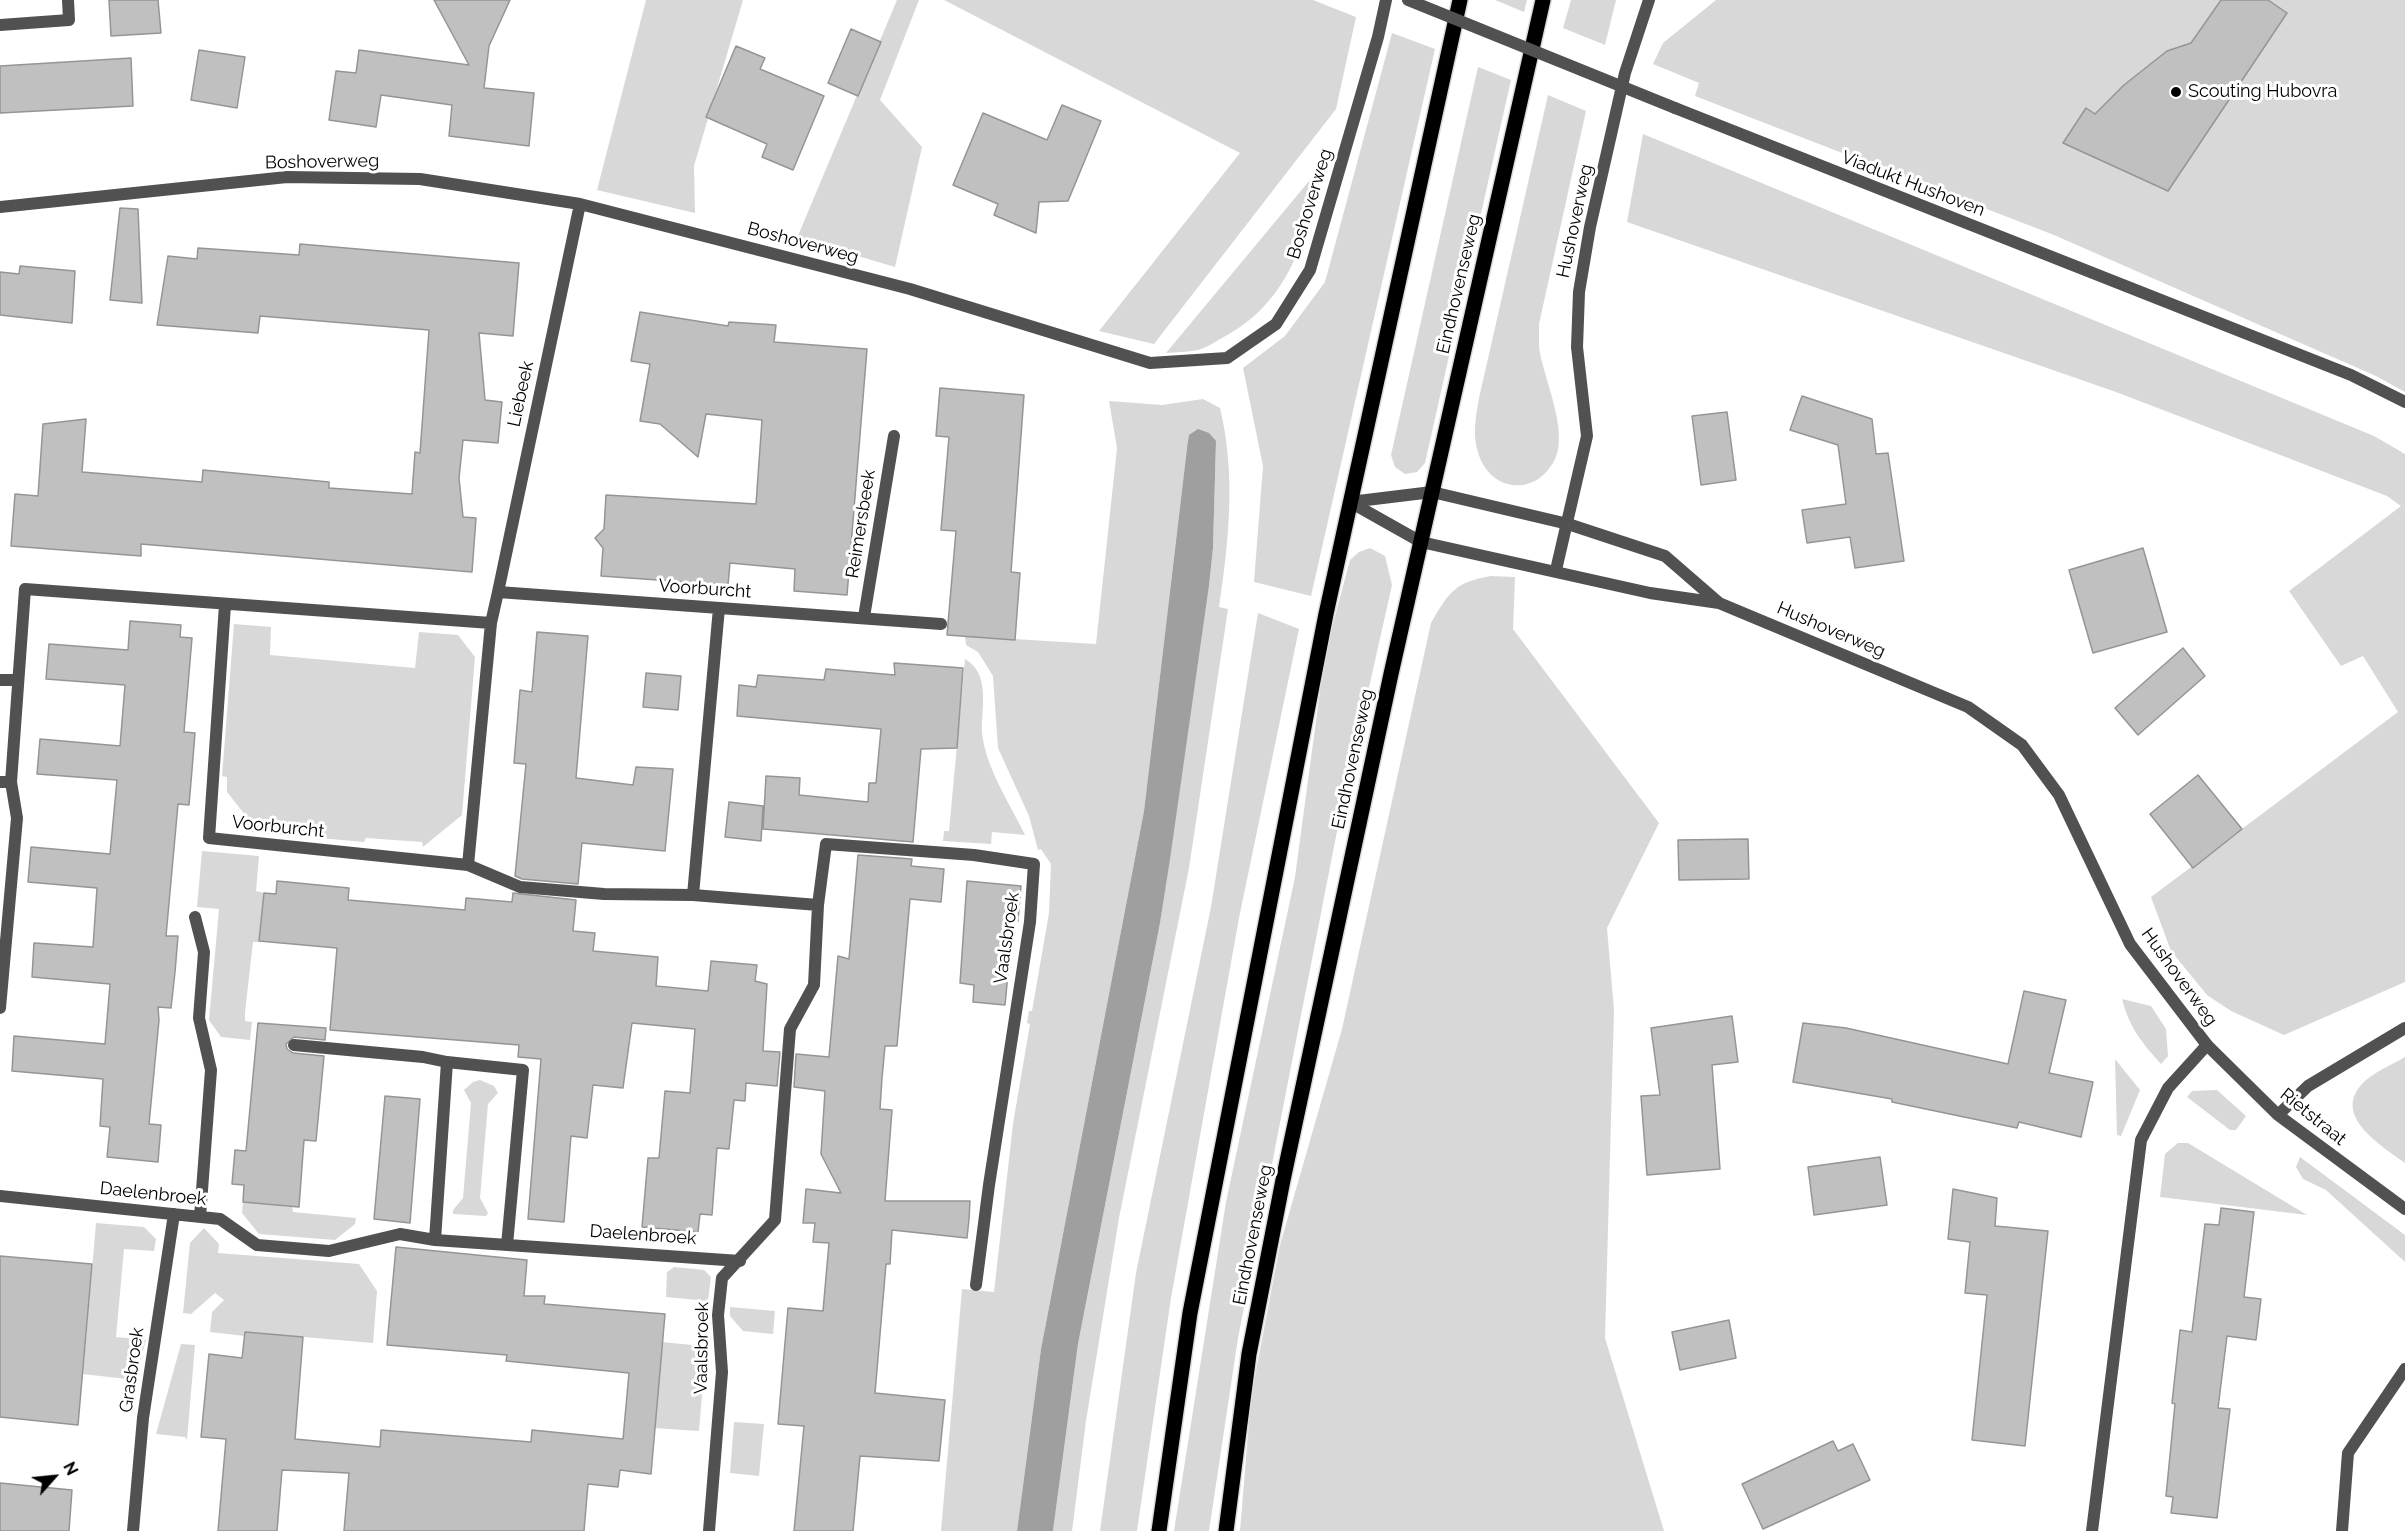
<!DOCTYPE html>
<html>
<head>
<meta charset="utf-8">
<style>
	body { margin:0 }
	#map { position:relative; width:2405px; height:1531px; overflow:hidden; background:#fff; font-family:Raleway,sans-serif }
	canvas { display:block }
	.north { position:absolute; left:24px; top:1447px; width:60px; height:60px; -webkit-text-stroke:4px #fff; paint-order:stroke; rotate:63deg; font-size:16px; font-weight:700; line-height:24px; text-align:center; color:#000 }
	.north::after { content:''; display:block; margin:auto; width:21px; height:27px; background:#000; clip-path:polygon(50% 0,100% 100%,50% 72%,0 100%) }
</style>
</head>
<body>
<div id="map">
<canvas width="2405" height="1531"></canvas>
<div class="north">N</div>
</div>
<script>
const c = document.querySelector('canvas').getContext('2d');
c.lineJoin = 'round';
function fillPath(path, color) { c.fillStyle = color; c.fill(path, 'evenodd'); }
function stroke(path, color, width, dash) { c.strokeStyle = color; c.lineWidth = width; c.lineCap = dash ? 'butt' : 'round'; c.setLineDash(dash || []); c.stroke(path); }
function write(font, color, halo, rows, align = 'center') {
  c.font = font + ' Raleway,sans-serif'; c.lineWidth = 6; c.setLineDash([]); c.textBaseline = 'middle'; c.strokeStyle = halo; c.fillStyle = color; for (const [text, x, y, turn = 0] of rows) {
    c.save(); c.translate(x, y); c.rotate((+turn || 0) * Math.PI / 180); c.textAlign = isNaN(turn) ? turn : align; if (halo) c.strokeText(text, 0, 0); c.fillText(text, 0, 0); c.restore();
  }
}
fillPath(new Path2D(`
	M 646,0 L 743,0 L 694,166 L 695,213 L 597,190 Z
	M 897,0 L 919,0 L 880,100 L 922,147 L 895,267 L 797,238 Z
	M 944,0 L 1313,0 L 1356,17 L 1336,109 L 1154,344 L 1099,331 L 1240,153 Z
	M 1495,0 L 1527,0 L 1524,12 Z
	M 1571,0 L 1616,0 L 1605,45 L 1563,28 Z
	M 1716,0 L 2405,0 L 2405,392 L 2376,376 L 2054,235 L 1695,96 L 1699,83 L 1653,64 L 1663,43 Z
	M 1392,33 L 1435,49 L 1311,596 L 1254,582 L 1263,466 L 1243,368 L 1285,336 L 1325,282 Z
	M 1478,67 L 1511,80 L 1425,463 L 1417,472 L 1405,474 L 1395,467 L 1391,455 Z
	M 1548,95 L 1586,111 L 1539,324 C 1539,331 1539,339 1539,347 C 1543,378 1569,430 1555,459 C 1536,498 1489,492 1478,452 C 1472,434 1476,416 1479,398 Z
	M 1643,134 L 2374,436 L 2405,454 L 2405,982 L 2284,1035 L 2231,1011 L 2207,995 L 2171,951 L 2151,897 L 2398,712 L 2363,656 L 2341,666 L 2289,591 L 2401,506 L 2387,496 L 2116,392 L 1627,222 Z
	M 1324,163 C 1307,233 1292,302 1222,338 C 1215,342 1206,348 1198,350 C 1187,352 1176,352 1166,353 Z
	M 1203,399 L 1220,408 C 1236,475 1229,540 1219,607 L 1228,609 L 1189,868 L 1119,1218 L 1086,1421 L 1072,1531 L 1053,1531 L 1078,1344 L 1160,923 L 1209,586 L 1213,548 L 1216,441 L 1187,448 L 1144,811 L 1041,1349 L 1017,1531 L 941,1531 L 962,1289 L 994,1292 L 1013,1124 L 1030,1024 L 1027,1023 L 1029,1011 L 1032,1011 L 1049,913 L 1051,864 L 1041,849 L 1038,850 L 1029,816 L 998,748 L 993,676 L 978,652 L 966,645 L 965,636 L 1096,644 L 1117,448 L 1109,401 L 1162,405 Z
	M 1370,548 L 1385,556 L 1392,585 L 1338,826 L 1238,1338 L 1209,1531 L 1174,1531 L 1226,1202 L 1295,877 L 1325,654 L 1350,560 L 1359,552 Z
	M 1491,576 L 1515,577 L 1513,629 L 1659,823 L 1607,928 L 1614,1010 L 1605,1338 L 1664,1531 L 1240,1531 L 1251,1397 L 1280,1245 L 1342,1029 L 1431,623 C 1449,592 1455,582 1491,576 Z
	M 1258,613 L 1299,629 L 1239,918 L 1171,1298 L 1137,1531 L 1100,1531 L 1136,1273 L 1211,907 Z
	M 234,624 L 271,627 L 270,655 L 415,668 L 419,632 L 458,635 L 475,657 L 462,815 L 423,847 L 422,842 L 366,838 L 364,842 L 252,832 L 242,819 L 246,816 L 227,792 L 227,777 L 222,776 Z
	M 965,659 C 991,674 981,708 982,732 C 985,767 1010,804 1025,835 L 992,832 L 991,844 L 943,841 L 944,831 L 949,831 Z
	M 202,851 L 259,856 L 256,891 L 264,893 L 259,942 L 253,942 L 245,1012 L 245,1021 L 252,1022 L 250,1040 L 221,1037 L 209,1020 L 219,909 L 197,907 Z
	M 2122,999 L 2151,1006 L 2166,1029 L 2168,1056 L 2161,1064 C 2142,1043 2129,1027 2122,999 Z
	M 2405,1057 L 2405,1163 C 2382,1146 2333,1117 2361,1085 C 2371,1073 2392,1065 2405,1057 Z
	M 2115,1059 L 2140,1090 L 2121,1136 L 2117,1135 Z
	M 480,1080 L 494,1086 L 498,1093 L 488,1104 L 480,1198 L 488,1213 L 486,1216 L 453,1214 L 453,1210 L 463,1198 L 471,1103 L 464,1090 L 473,1082 Z
	M 2217,1090 L 2246,1116 L 2236,1130 L 2230,1130 L 2187,1097 L 2192,1091 Z
	M 2178,1143 L 2188,1143 L 2307,1215 L 2160,1197 L 2165,1154 Z
	M 2300,1157 L 2405,1235 L 2405,1262 L 2326,1190 L 2303,1179 L 2296,1167 Z
	M 243,1202 L 292,1207 L 293,1212 L 356,1218 L 355,1224 L 335,1240 L 259,1234 L 242,1213 Z
	M 96,1223 L 144,1227 L 156,1239 L 154,1251 L 124,1249 L 116,1337 L 146,1340 L 135,1380 L 83,1374 Z
	M 204,1228 L 219,1244 L 218,1253 L 359,1264 L 377,1291 L 373,1343 L 246,1332 L 245,1336 L 210,1332 L 212,1312 L 224,1300 L 215,1293 L 191,1314 L 183,1313 L 190,1243 Z
	M 674,1267 L 704,1270 L 711,1277 L 708,1301 L 666,1297 L 667,1272 Z
	M 730,1307 L 775,1311 L 773,1334 L 743,1331 L 730,1316 Z
	M 662,1342 L 692,1345 L 704,1370 L 699,1431 L 654,1428 Z
	M 181,1344 L 195,1345 L 187,1440 L 185,1437 L 156,1434 Z
	M 734,1422 L 764,1424 L 759,1476 L 730,1473 Z`), '#d8d8d8');
fillPath(new Path2D(`
	M 1198,429 L 1209,433 L 1216,441 L 1213,548 L 1209,586 L 1170,859 L 1160,923 L 1078,1344 L 1053,1531 L 1017,1531 L 1041,1349 L 1144,811 L 1187,448 L 1189,435 Z`), '#9f9f9f');
const building = new Path2D(`
	M 109,0 L 158,0 L 161,33 L 111,36 Z
	M 434,0 L 510,0 L 489,46 L 484,88 L 534,93 L 529,146 L 449,136 L 452,105 L 381,95 L 376,127 L 329,120 L 336,71 L 356,73 L 359,50 L 469,65 Z
	M 2221,0 L 2268,0 L 2287,13 L 2168,191 L 2063,143 L 2086,108 L 2095,114 L 2124,85 L 2167,51 L 2191,43 Z
	M 851,29 L 881,42 L 858,96 L 828,83 Z
	M 736,46 L 765,58 L 760,69 L 824,96 L 793,170 L 762,157 L 767,144 L 706,117 Z
	M 199,50 L 245,57 L 237,108 L 191,100 Z
	M 131,58 L 133,106 L 0,113 L 0,66 Z
	M 1062,105 L 1101,121 L 1068,201 L 1039,202 L 1036,233 L 994,215 L 998,204 L 953,185 L 983,113 L 1047,140 Z
	M 120,208 L 138,209 L 142,303 L 110,300 Z
	M 300,244 L 519,263 L 513,336 L 479,333 L 485,400 L 502,402 L 498,443 L 463,440 L 459,478 L 463,517 L 476,518 L 472,572 L 141,544 L 141,556 L 11,546 L 15,494 L 38,496 L 43,424 L 86,419 L 82,472 L 202,482 L 203,470 L 329,482 L 329,488 L 412,494 L 415,452 L 420,453 L 429,330 L 260,316 L 258,333 L 157,325 L 168,256 L 197,259 L 198,248 L 299,255 Z
	M 20,266 L 75,271 L 72,323 L 0,315 L 0,272 L 19,274 Z
	M 640,312 L 728,326 L 729,322 L 776,325 L 774,342 L 867,349 L 847,595 L 794,591 L 795,569 L 730,563 L 728,585 L 601,576 L 603,548 L 595,538 L 604,529 L 606,495 L 756,504 L 762,420 L 706,414 L 698,457 L 660,424 L 640,421 L 650,364 L 631,361 Z
	M 940,388 L 1024,395 L 1011,572 L 1020,573 L 1015,640 L 947,635 L 956,531 L 941,530 L 949,437 L 936,436 Z
	M 1802,396 L 1872,419 L 1876,454 L 1888,453 L 1904,561 L 1855,568 L 1850,537 L 1807,543 L 1802,510 L 1846,504 L 1838,445 L 1790,430 Z
	M 1727,412 L 1736,480 L 1701,485 L 1692,416 Z
	M 2143,548 L 2167,632 L 2093,653 L 2069,570 Z
	M 130,621 L 181,625 L 180,637 L 192,638 L 184,732 L 195,733 L 192,770 L 189,805 L 178,804 L 166,936 L 178,936 L 175,972 L 171,1008 L 158,1007 L 159,1020 L 149,1124 L 161,1125 L 158,1162 L 107,1157 L 110,1127 L 100,1126 L 103,1079 L 12,1071 L 14,1036 L 105,1044 L 110,984 L 32,977 L 34,943 L 93,947 L 97,888 L 28,882 L 31,847 L 110,854 L 117,780 L 37,774 L 40,739 L 120,746 L 125,685 L 46,679 L 49,644 L 128,650 Z
	M 537,632 L 588,636 L 576,778 L 633,785 L 636,767 L 673,769 L 665,851 L 582,843 L 578,884 L 522,879 L 515,876 L 526,764 L 514,763 L 520,690 L 532,692 Z
	M 2183,648 L 2205,676 L 2138,735 L 2115,708 Z
	M 894,663 L 963,668 L 957,748 L 921,749 L 913,842 L 763,829 L 766,776 L 800,778 L 799,795 L 868,802 L 869,783 L 876,783 L 881,729 L 737,716 L 739,685 L 756,687 L 758,675 L 824,680 L 826,669 L 895,675 Z
	M 646,673 L 681,676 L 678,710 L 643,707 Z
	M 2198,775 L 2242,829 L 2193,868 L 2150,814 Z
	M 729,802 L 763,806 L 761,841 L 725,837 Z
	M 1748,839 L 1749,879 L 1679,880 L 1678,840 Z
	M 858,855 L 912,859 L 911,866 L 944,869 L 941,902 L 910,899 L 897,1046 L 885,1046 L 882,1078 L 880,1109 L 892,1110 L 885,1201 L 970,1201 L 969,1219 L 967,1238 L 892,1230 L 890,1264 L 886,1264 L 875,1393 L 945,1400 L 939,1461 L 860,1456 L 853,1531 L 794,1531 L 804,1426 L 778,1424 L 788,1308 L 823,1311 L 829,1243 L 813,1242 L 815,1223 L 803,1223 L 806,1189 L 841,1193 L 821,1154 L 825,1091 L 794,1087 L 796,1054 L 829,1057 L 838,956 L 849,959 Z
	M 277,881 L 349,888 L 348,900 L 465,910 L 466,898 L 512,902 L 513,893 L 576,900 L 573,931 L 595,933 L 593,951 L 658,957 L 656,986 L 708,991 L 711,961 L 757,965 L 755,981 L 767,984 L 763,1051 L 780,1052 L 777,1086 L 746,1083 L 745,1101 L 734,1100 L 729,1149 L 717,1148 L 712,1215 L 700,1214 L 698,1232 L 642,1227 L 648,1158 L 659,1158 L 665,1091 L 690,1093 L 695,1029 L 632,1023 L 623,1088 L 593,1085 L 587,1138 L 571,1136 L 564,1222 L 528,1219 L 541,1059 L 518,1057 L 519,1045 L 330,1030 L 337,948 L 259,941 L 264,893 L 276,894 Z
	M 967,881 L 1021,886 L 1018,921 L 1013,921 L 1005,1005 L 973,1002 L 974,985 L 960,983 Z
	M 2024,991 L 2066,1000 L 2049,1073 L 2093,1082 L 2081,1137 L 2019,1122 L 2017,1128 L 1892,1102 L 1892,1099 L 1793,1082 L 1803,1023 L 1846,1028 L 2008,1064 Z
	M 1732,1016 L 1738,1062 L 1712,1065 L 1720,1169 L 1647,1175 L 1641,1096 L 1660,1095 L 1651,1028 Z
	M 258,1023 L 326,1028 L 325,1040 L 294,1037 L 286,1044 L 287,1049 L 293,1053 L 324,1056 L 316,1141 L 304,1140 L 299,1207 L 243,1202 L 244,1185 L 232,1184 L 235,1150 L 246,1151 Z
	M 385,1096 L 420,1099 L 410,1223 L 374,1219 Z
	M 1880,1157 L 1887,1205 L 1814,1215 L 1808,1167 Z
	M 1953,1189 L 1997,1198 L 1995,1226 L 2048,1231 L 2025,1446 L 1972,1440 L 1987,1295 L 1965,1293 L 1970,1242 L 1948,1239 Z
	M 2221,1208 L 2254,1212 L 2244,1297 L 2261,1299 L 2256,1340 L 2227,1336 L 2218,1408 L 2230,1409 L 2217,1518 L 2171,1513 L 2173,1497 L 2166,1496 L 2175,1404 L 2172,1403 L 2180,1330 L 2192,1332 L 2205,1224 L 2219,1225 Z
	M 396,1247 L 527,1260 L 524,1296 L 545,1296 L 544,1304 L 665,1314 L 651,1474 L 620,1470 L 618,1487 L 588,1484 L 584,1531 L 344,1531 L 349,1473 L 282,1470 L 277,1531 L 218,1531 L 226,1439 L 201,1437 L 209,1354 L 242,1358 L 245,1332 L 303,1337 L 295,1439 L 380,1447 L 381,1430 L 531,1442 L 532,1430 L 623,1439 L 629,1373 L 506,1361 L 507,1355 L 387,1345 Z
	M 0,1256 L 92,1264 L 78,1425 L 0,1417 Z
	M 1729,1320 L 1736,1358 L 1680,1370 L 1672,1332 Z
	M 1833,1441 L 1838,1451 L 1853,1444 L 1870,1480 L 1763,1529 L 1742,1484 Z
	M 0,1483 L 72,1490 L 69,1531 L 0,1531 Z`);
fillPath(building, '#c0c0c0');
stroke(building, '#959595', 1.5);
const primary = new Path2D(`
	M 1159,1531 L 1190,1313 L 1326,614 L 1460,0
	M 1226,1531 L 1249,1354 L 1283,1180 L 1391,674 L 1543,0`);
stroke(primary, '#dbdbdb', 18);
stroke(new Path2D(`
	M 0,1008 L 17,818 L 11,782
	M 2342,1531 L 2348,1453 L 2405,1369`), '#515151', 12);
stroke(new Path2D(`
	M 0,25 L 69,20 L 68,0
	M 0,207 L 287,177 L 420,179 L 580,204 L 910,289 L 1150,363 L 1227,358 L 1276,324 L 1310,270 L 1378,37 L 1386,0
	M 1556,570 L 1587,436 L 1577,347 L 1579,292 L 1590,227 L 1625,73 L 1649,0
	M 498,592 L 580,204
	M 225,605 L 209,838 L 468,865 L 520,887 L 604,894 L 693,895
	M 864,617 L 894,436
	M 0,680 L 16,680
	M 0,782 L 11,782 L 25,589 L 491,623
	M 468,865 L 491,623 L 498,592 L 941,624
	M 818,905 L 826,844 L 974,855 L 1034,864 L 1030,922 L 989,1185 L 976,1285
	M 195,917 L 204,952 L 199,1018 L 211,1070 L 200,1217
	M 294,1045 L 423,1057 L 447,1062 L 523,1070 L 507,1245
	M 0,1196 L 220,1219 L 257,1245 L 329,1251 L 400,1234 L 435,1240 L 740,1261
	M 435,1240 L 447,1062
	M 133,1531 L 143,1418 L 174,1214
	M 709,1531 L 722,1372 L 718,1315 L 722,1278 L 775,1220 L 790,1029 L 814,985 L 818,905 L 693,895 L 719,608
	M 2092,1531 L 2141,1140 L 2168,1088 L 2207,1045`), '#515151', 12);
stroke(new Path2D(`
	M 1675,108 L 2351,375 L 2405,402
	M 1350,502 L 1421,542 L 1650,593 L 1719,603 L 1968,707 L 2022,745 L 2059,795 L 2130,944 L 2207,1045 L 2278,1115 L 2405,1209
	M 1350,502 L 1432,492 L 1568,524 L 1665,556 L 1718,602
	M 2278,1115 L 2308,1086 L 2405,1028`), '#515151', 12);
stroke(primary, '#000', 15);
stroke(new Path2D(`
	M 1408,0 L 1675,108`), '#515151', 12);
for (const [x, y, r, color] of [
	[2176,92,6,"#000"]
]) { const dot = new Path2D(); dot.arc(x, y, r, 0, 2 * Math.PI); c.fillStyle = color; c.fill(dot); stroke(dot, '#fff', 2); }
write('18px', '#000', '#fff', [
	["Scouting Hubovra",2188,92]
], 'left');
write('18px', '#000', '#fff', [
	["Boshoverweg",322,162,-1],
	["Viadukt Hushoven",1913,184,21],
	["Boshoverweg",1310,204,-73],
	["Hushoverweg",1575,221,-78],
	["Boshoverweg",803,243,15],
	["Eindhovenseweg",1459,284,-77],
	["Liebeek",521,394,-78],
	["Reimersbeek",861,524,-81],
	["Voorburcht",705,589,4],
	["Hushoverweg",1831,630,23],
	["Eindhovenseweg",1353,759,-78],
	["Voorburcht",278,827,6],
	["Vaalsbroek",1007,938,-82],
	["Hushoverweg",2179,977,54],
	["Rietstraat",2313,1117,39],
	["Daelenbroek",153,1194,6],
	["Daelenbroek",643,1235,4],
	["Eindhovenseweg",1253,1235,-79],
	["Vaalsbroek",702,1348,-89],
	["Grasbroek",132,1370,-82]
]);
</script>
</body>
</html>
